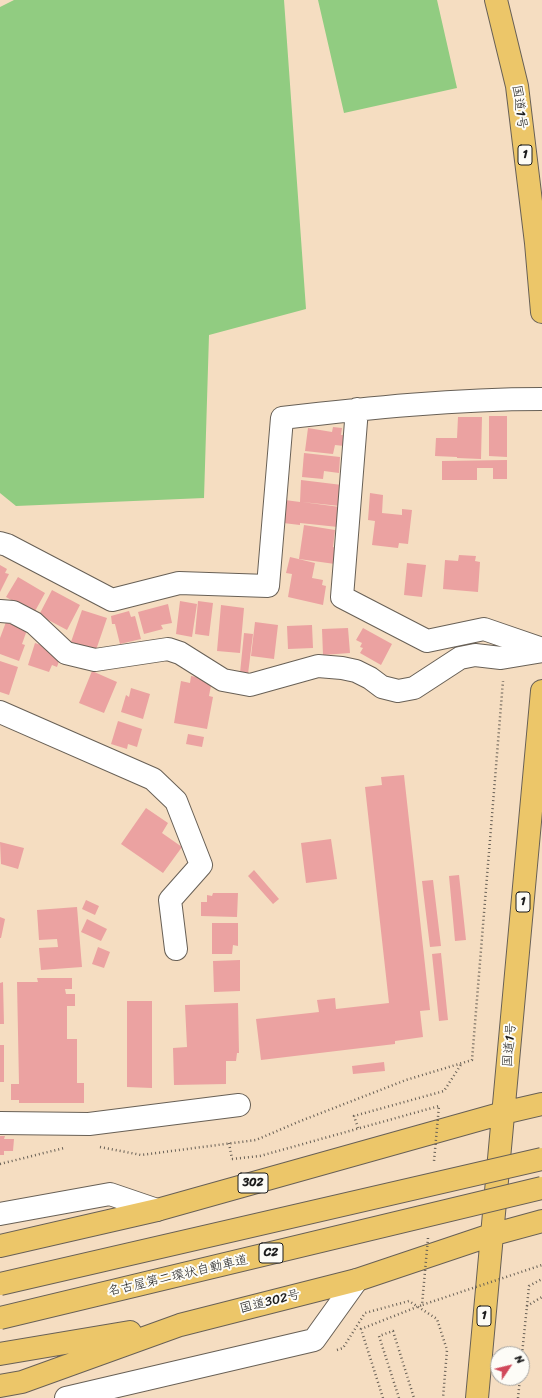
<!DOCTYPE html>
<html>
<head>
<meta charset="utf-8">
<style>
	body { margin:0 }
	#map { position:relative; width:542px; height:1398px; overflow:hidden; background:#f5ddc1; font-family:Sriracha,sans-serif }
	canvas { display:block }
	.north { position:absolute; left:490px; top:1346px; width:40px; height:40px; box-sizing:border-box; background:#fdfcf7; border:1px solid #a3a29f; border-radius:50%; rotate:55deg; font-size:11px; font-weight:700; line-height:16px; text-align:center; color:#1c1c1c }
	.north::after { content:''; display:block; margin:auto; width:14px; height:18px; background:#d1495b; clip-path:polygon(50% 0,100% 100%,50% 72%,0 100%) }
</style>
</head>
<body>
<div id="map">
<canvas width="542" height="1398"></canvas>
<div class="north">N</div>
</div>
<script>
const c = document.querySelector('canvas').getContext('2d');
c.lineJoin = 'round';
function fillPath(path, color) { c.fillStyle = color; c.fill(path, 'evenodd'); }
function stroke(path, color, width, dash) { c.strokeStyle = color; c.lineWidth = width; c.lineCap = dash ? 'butt' : 'round'; c.setLineDash(dash || []); c.stroke(path); }
function write(font, color, halo, rows, align = 'center') {
  c.font = font + ' Sriracha,"Klee One",sans-serif'; c.lineWidth = 4; c.setLineDash([]); c.textBaseline = 'middle'; c.strokeStyle = halo; c.fillStyle = color; for (const [text, x, y, turn = 0] of rows) {
    c.save(); c.translate(x, y); c.rotate((+turn || 0) * Math.PI / 180); c.textAlign = isNaN(turn) ? turn : align; if (halo) c.strokeText(text, 0, 0); c.fillText(text, 0, 0); c.restore();
  }
}
fillPath(new Path2D(`
	M 14,0 L 284,0 L 306,309 L 209,335 L 204,498 L 16,506 L 0,493 L 0,7 Z
	M 318,0 L 437,0 L 457,88 L 344,113 Z`), '#91cc81');
fillPath(new Path2D(`
	M 489,416 L 507,416 L 507,457 L 489,456 Z
	M 458,417 L 482,417 L 481,459 L 457,458 L 457,457 L 435,456 L 436,438 L 457,438 Z
	M 333,427 L 342,428 L 341,435 L 345,435 L 344,446 L 335,445 L 333,454 L 305,451 L 308,428 L 332,432 Z
	M 304,453 L 340,457 L 339,473 L 324,471 L 323,479 L 302,477 Z
	M 507,460 L 507,479 L 493,479 L 493,468 L 477,468 L 477,480 L 442,480 L 442,461 Z
	M 301,480 L 342,485 L 340,506 L 302,502 L 340,507 L 338,527 L 300,523 L 300,525 L 283,523 L 285,500 L 300,502 Z
	M 370,493 L 383,495 L 382,513 L 402,515 L 402,509 L 412,510 L 408,544 L 399,543 L 398,548 L 372,545 L 375,521 L 368,520 Z
	M 304,525 L 335,530 L 333,547 L 337,548 L 335,564 L 299,559 Z
	M 459,555 L 476,556 L 475,561 L 480,562 L 478,592 L 443,589 L 445,560 L 458,561 Z
	M 290,557 L 315,563 L 312,578 L 323,580 L 322,585 L 326,586 L 323,605 L 288,597 L 292,574 L 286,573 Z
	M 407,563 L 426,565 L 422,597 L 404,595 Z
	M 0,565 L 7,569 L 5,573 L 9,574 L 0,592 Z
	M 18,577 L 45,593 L 34,613 L 6,597 Z
	M 52,590 L 80,605 L 67,630 L 39,615 Z
	M 180,601 L 197,604 L 192,637 L 176,634 Z
	M 198,601 L 213,603 L 209,636 L 195,634 Z
	M 168,604 L 172,623 L 161,625 L 163,629 L 144,634 L 138,612 Z
	M 221,605 L 244,608 L 240,653 L 217,651 Z
	M 82,610 L 107,618 L 96,650 L 71,642 Z
	M 129,611 L 131,617 L 135,616 L 141,639 L 120,644 L 115,624 L 112,624 L 111,616 Z
	M 6,622 L 27,630 L 22,644 L 25,645 L 19,661 L 0,654 L 0,638 Z
	M 255,622 L 278,625 L 274,659 L 251,656 Z
	M 312,625 L 313,648 L 288,649 L 287,626 Z
	M 348,628 L 350,653 L 323,655 L 322,629 Z
	M 363,628 L 392,644 L 381,665 L 360,653 L 363,648 L 360,647 L 362,643 L 356,640 Z
	M 244,633 L 253,634 L 248,674 L 240,673 Z
	M 35,643 L 50,648 L 49,653 L 60,658 L 57,667 L 52,665 L 49,672 L 28,665 Z
	M 0,661 L 18,667 L 9,695 L 0,692 Z
	M 92,671 L 117,682 L 104,713 L 79,703 Z
	M 191,676 L 212,680 L 209,696 L 213,697 L 207,729 L 174,723 L 181,681 L 190,683 Z
	M 131,688 L 150,694 L 143,719 L 121,712 L 126,695 L 129,697 Z
	M 118,721 L 142,729 L 137,747 L 128,744 L 127,749 L 111,744 Z
	M 188,734 L 204,737 L 202,747 L 186,744 Z
	M 404,775 L 430,1010 L 420,1011 L 423,1037 L 395,1041 L 395,1044 L 261,1060 L 256,1019 L 319,1012 L 317,1000 L 335,998 L 336,1009 L 389,1003 L 365,787 L 382,785 L 381,777 Z
	M 146,808 L 168,823 L 162,833 L 182,847 L 163,873 L 121,844 Z
	M 331,839 L 337,879 L 306,883 L 301,843 Z
	M 0,842 L 24,848 L 18,869 L 1,864 Z
	M 254,870 L 279,899 L 273,904 L 248,876 Z
	M 459,875 L 466,940 L 455,941 L 449,876 Z
	M 433,880 L 441,946 L 430,947 L 422,881 Z
	M 213,893 L 238,893 L 237,917 L 201,916 L 201,902 L 207,902 L 207,895 L 212,896 Z
	M 86,900 L 99,906 L 95,915 L 82,909 Z
	M 77,907 L 82,967 L 41,970 L 39,948 L 58,947 L 57,939 L 39,940 L 37,910 Z
	M 0,917 L 5,919 L 1,938 L 0,938 Z
	M 87,919 L 107,929 L 101,941 L 81,932 Z
	M 212,923 L 238,923 L 238,946 L 233,945 L 232,954 L 212,954 Z
	M 98,947 L 110,952 L 104,968 L 92,964 Z
	M 441,953 L 448,1020 L 439,1021 L 432,954 Z
	M 240,960 L 240,991 L 214,992 L 213,961 Z
	M 37,978 L 72,978 L 72,989 L 65,989 L 66,994 L 75,994 L 75,1006 L 67,1006 L 67,1039 L 77,1039 L 77,1083 L 84,1083 L 84,1103 L 19,1103 L 19,1100 L 11,1100 L 11,1084 L 19,1084 L 17,982 L 38,982 Z
	M 3,982 L 4,1024 L 0,1024 L 0,983 Z
	M 127,1001 L 152,1001 L 152,1088 L 127,1087 Z
	M 238,1003 L 239,1053 L 237,1053 L 236,1061 L 226,1061 L 226,1084 L 174,1085 L 173,1048 L 187,1047 L 185,1005 Z
	M 0,1045 L 4,1045 L 4,1082 L 0,1082 Z
	M 384,1062 L 385,1071 L 353,1074 L 352,1066 Z
	M 0,1136 L 5,1136 L 4,1139 L 14,1139 L 13,1151 L 4,1151 L 4,1155 L 0,1155 Z`), '#eba2a1');
const minor = new Path2D(`
	M 357,409 L 342,597 L 427,641 L 484,629 L 542,649
	M 0,543 L 7,545 L 112,600 L 179,583 L 268,586 L 282,418 C 368,408 455,399 542,399
	M 0,611 L 13,612 L 34,623 L 66,653 L 95,660 L 168,649 L 180,653 L 223,680 L 250,685 L 318,666 L 342,668 L 356,671 L 370,678 L 382,687 L 398,691 L 414,688 L 460,658 L 475,655 L 501,658 L 542,651
	M 0,712 L 153,779 L 176,801 L 201,865 L 170,900 L 176,949
	M 0,1123 L 89,1124 L 239,1105
	M 0,1214 L 110,1194 L 157,1210
	M 66,1398 L 314,1340 L 357,1280`);
const highway = new Path2D(`
	M 496,0 L 517,86 L 536,243 L 542,312
	M 0,1246 L 157,1210 L 503,1113 L 542,1104
	M 0,1354 L 130,1332
	M 0,1386 L 22,1382 L 180,1325 L 357,1280 L 491,1235 L 542,1221
	M 477,1398 L 542,691`);
stroke(minor, '#686056', 24);
stroke(highway, '#686056', 24);
stroke(new Path2D(`
	M 358,1128 L 354,1116 L 444,1091 L 462,1063
	M 229,1143 L 232,1159
	M 100,1147 L 141,1155 L 256,1140 L 298,1122 L 406,1080 L 472,1060 L 503,681
	M 0,1164 L 64,1148
	M 527,1306 L 529,1286 L 542,1279
	M 337,1350 L 343,1348 L 365,1313 L 409,1301 L 437,1319 L 447,1350 L 443,1398
	M 522,1354 L 527,1306 L 542,1297
	M 399,1398 L 379,1336 L 393,1331 L 414,1398
	M 518,1398 L 520,1378`), '#686056', 2.5, [1, 3]);
stroke(minor, '#fff', 22);
stroke(highway, '#ecc669', 22);
const highwayBridge = new Path2D(`
	M 0,1284 L 542,1159
	M 0,1318 L 542,1188`);
stroke(highwayBridge, '#686056', 24, []);
stroke(new Path2D(`
	M 232,1159 L 260,1156 L 439,1106 L 434,1161
	M 428,1238 L 422,1305 L 542,1265
	M 383,1398 L 361,1329 L 422,1305`), '#686056', 2.5, [1, 3]);
stroke(highwayBridge, '#ecc669', 22);
for (const [x, y, w] of [
	[525,155,14],
	[523,902,14],
	[253,1183,30],
	[271,1253,24],
	[484,1316,14]
]) { const box = new Path2D(); box.roundRect(x - w / 2, y - 10, w, 20, 3); c.fillStyle = '#fdfcf7'; c.fill(box); stroke(box, '#1c1c1c', 1); }
write('bold 12px', '#1c1c1c', null, [
	["1",525,155],
	["1",523,902],
	["302",253,1183],
	["C2",271,1253],
	["1",484,1316]
]);
write('13px', '#1c1c1c', '#fdfcf7', [
	["国道1号",519,107,82],
	["国道1号",510,1045,-85],
	["名古屋第二環状自動車道",178,1276,-13],
	["国道302号",270,1302,-14]
]);
</script>
</body>
</html>
